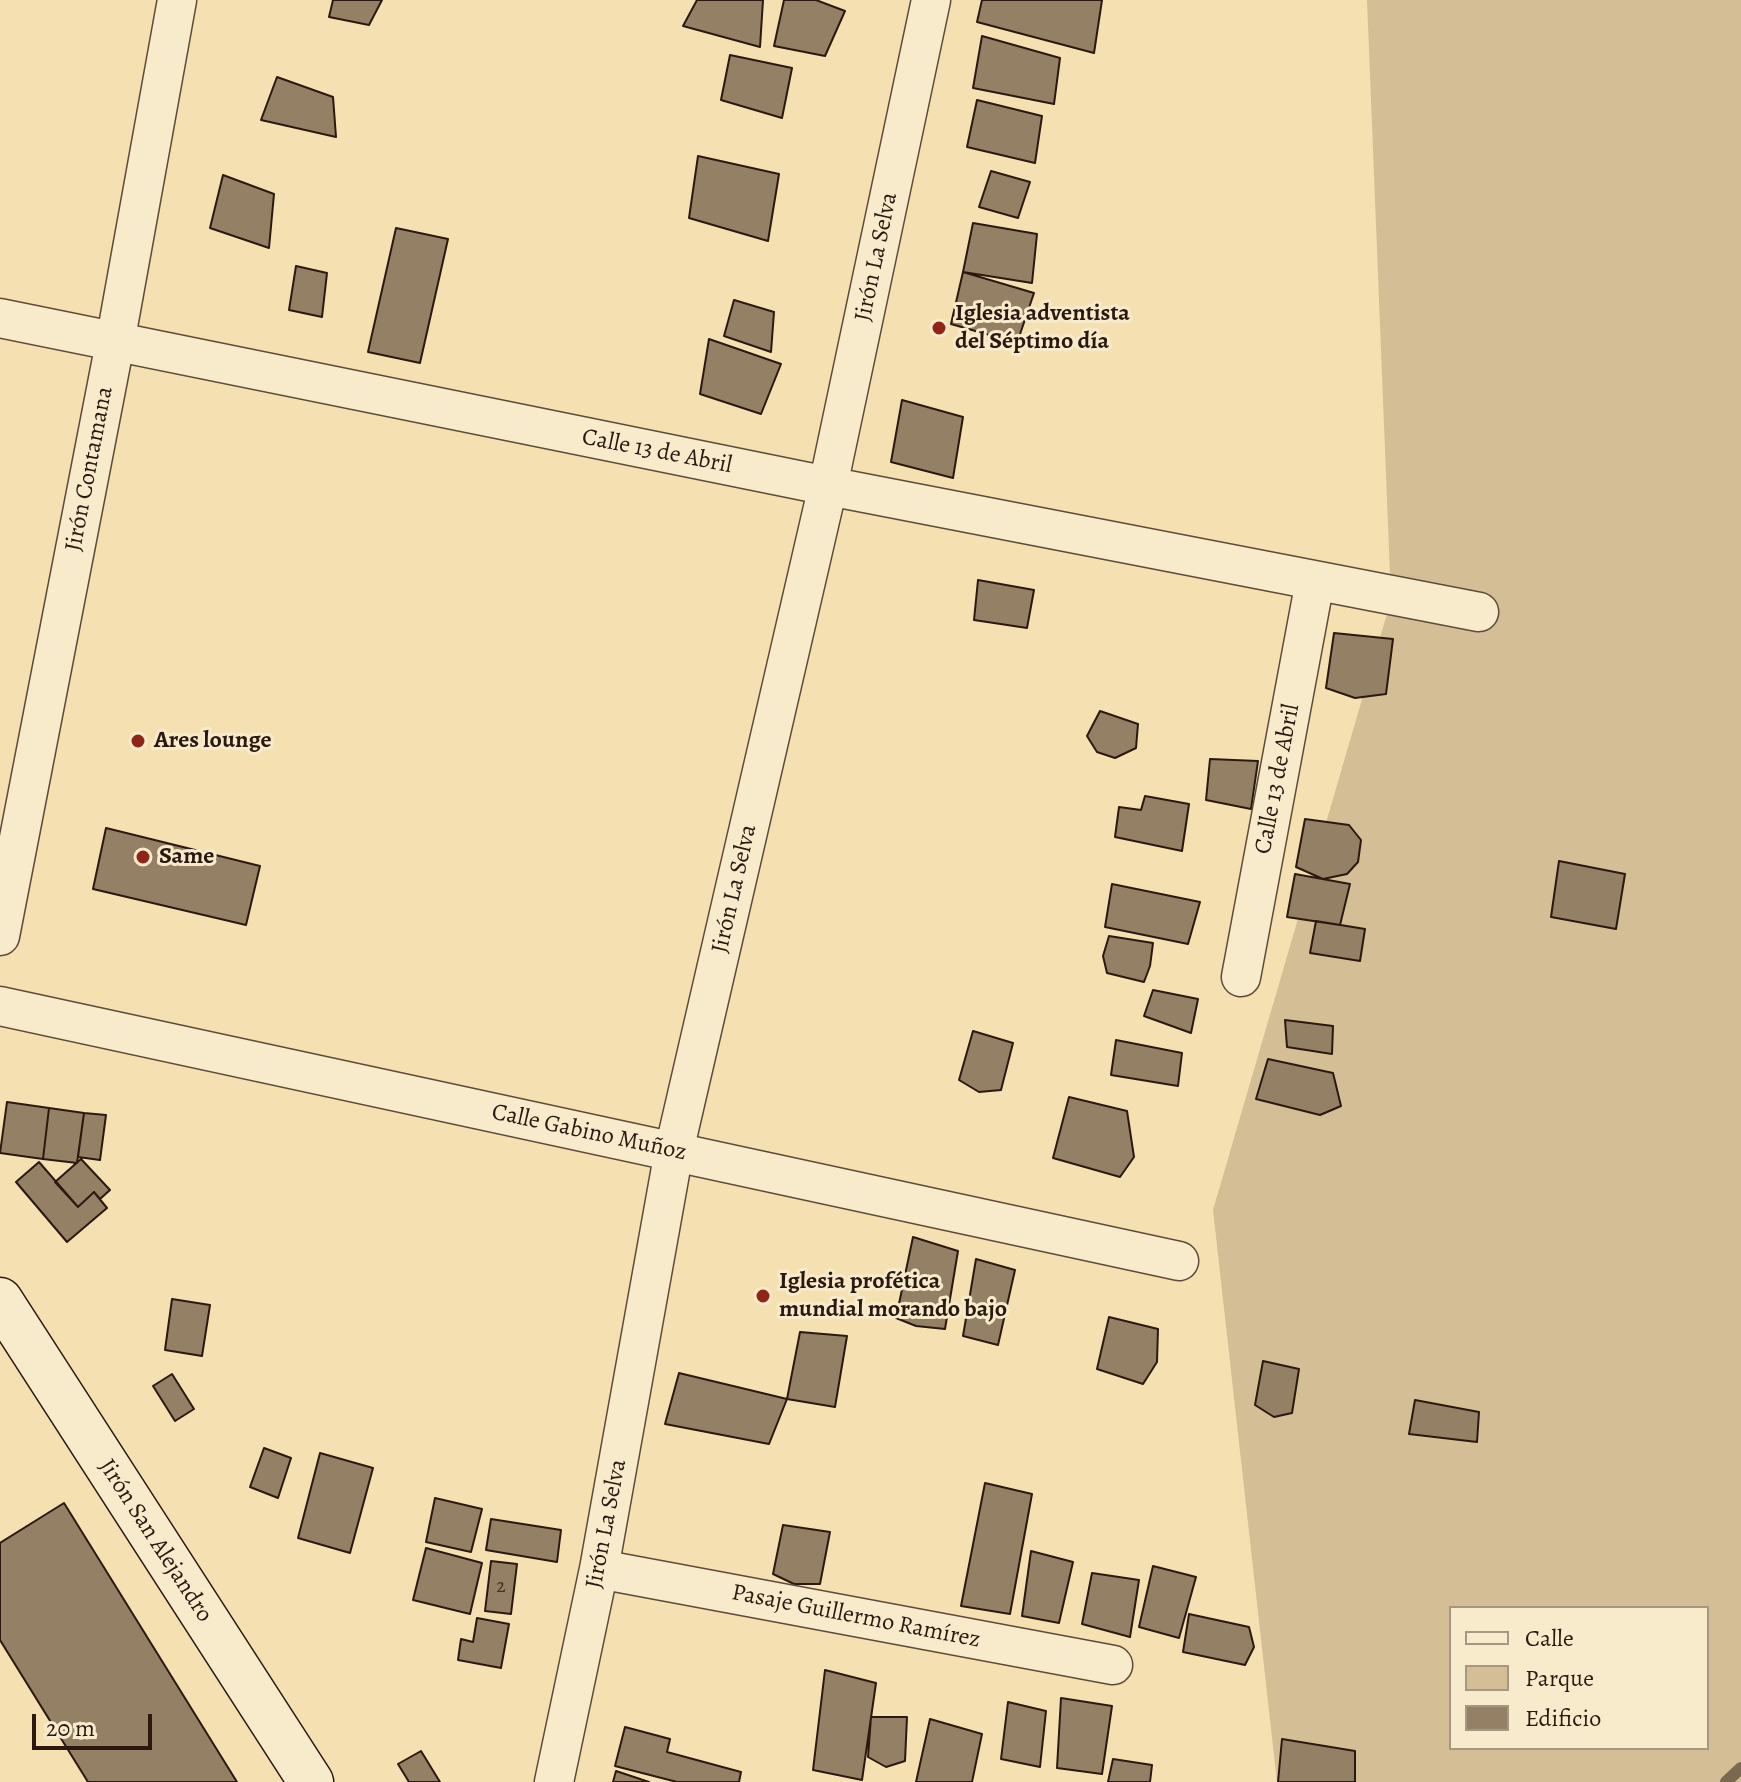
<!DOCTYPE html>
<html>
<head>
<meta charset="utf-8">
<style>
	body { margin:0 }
	#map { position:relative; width:1741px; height:1782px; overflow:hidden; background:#f5e0b1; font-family:Alegreya,serif }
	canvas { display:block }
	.legend { position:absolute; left:1449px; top:1606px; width:260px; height:144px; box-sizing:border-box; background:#f8ebcc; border:2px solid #a69781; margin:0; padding:10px 14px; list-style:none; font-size:24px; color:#2b1911 }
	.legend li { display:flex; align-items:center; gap:16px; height:40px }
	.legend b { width:40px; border:2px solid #a69781 }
	.scale { position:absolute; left:32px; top:1714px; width:120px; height:36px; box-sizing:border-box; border:4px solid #2b1911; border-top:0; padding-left:10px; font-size:24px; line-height:28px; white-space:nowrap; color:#2b1911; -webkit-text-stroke:6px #f8ebcc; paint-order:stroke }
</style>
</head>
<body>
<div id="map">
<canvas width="1741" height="1782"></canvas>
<ul class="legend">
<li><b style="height:10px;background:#f8ebcc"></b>Calle</li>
<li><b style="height:22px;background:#d3be96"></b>Parque</li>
<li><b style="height:22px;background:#948064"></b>Edificio</li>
</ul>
<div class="scale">20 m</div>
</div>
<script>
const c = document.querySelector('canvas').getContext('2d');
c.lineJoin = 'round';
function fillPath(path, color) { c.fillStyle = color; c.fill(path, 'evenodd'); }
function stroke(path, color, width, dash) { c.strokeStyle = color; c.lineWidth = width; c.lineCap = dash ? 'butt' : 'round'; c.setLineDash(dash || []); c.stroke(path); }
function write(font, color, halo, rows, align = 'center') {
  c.font = font + ' Alegreya,serif'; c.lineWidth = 6; c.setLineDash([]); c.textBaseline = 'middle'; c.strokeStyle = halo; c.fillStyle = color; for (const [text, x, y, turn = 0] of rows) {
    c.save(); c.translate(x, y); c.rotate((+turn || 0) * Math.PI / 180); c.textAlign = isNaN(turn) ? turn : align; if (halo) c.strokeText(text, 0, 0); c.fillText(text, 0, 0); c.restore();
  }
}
fillPath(new Path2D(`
	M 1367,0 L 1741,0 L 1741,1782 L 1277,1782 L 1213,1210 L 1391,600 ZM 1451,1608 L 1707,1608 L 1707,1748 L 1451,1748 Z`), '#d3be96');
stroke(new Path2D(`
	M 1726,1782 L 1741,1768`), '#7b6851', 12);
const building = new Path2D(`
	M 333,0 L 382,0 L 369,25 L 329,17 Z
	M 697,0 L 763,0 L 760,47 L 683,26 Z
	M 784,0 L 816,0 L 845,11 L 825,56 L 774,46 Z
	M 982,0 L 1102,0 L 1094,53 L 977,22 Z
	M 982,36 L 1060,58 L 1054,104 L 973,88 Z
	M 730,55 L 792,68 L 782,118 L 721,100 Z
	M 277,77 L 333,97 L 336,137 L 261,120 Z
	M 977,100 L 1042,116 L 1035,163 L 967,147 Z
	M 698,156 L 779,174 L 768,241 L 689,218 Z
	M 991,171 L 1030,182 L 1018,218 L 979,207 Z
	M 223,175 L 274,194 L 269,248 L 210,228 Z
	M 973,223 L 1037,234 L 1032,283 L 963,272 Z
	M 396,228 L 448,239 L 420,363 L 368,352 Z
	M 296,266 L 327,273 L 322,317 L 289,310 Z
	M 963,272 L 1034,293 L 1017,343 L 951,324 Z
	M 734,300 L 774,312 L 771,352 L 724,336 Z
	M 709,339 L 781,364 L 761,414 L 700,394 Z
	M 902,400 L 963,417 L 953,478 L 891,462 Z
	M 978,580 L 1034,590 L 1027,628 L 974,620 Z
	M 1334,633 L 1393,639 L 1386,694 L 1355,698 L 1326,688 Z
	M 1100,711 L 1138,724 L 1136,748 L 1115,758 L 1097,752 L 1087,736 Z
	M 1210,759 L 1258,761 L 1251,809 L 1206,800 Z
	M 1145,796 L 1189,804 L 1182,851 L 1115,837 L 1119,807 L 1141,810 Z
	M 1305,819 L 1349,825 L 1361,840 L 1358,862 L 1347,874 L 1323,879 L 1296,867 Z
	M 106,828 L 260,866 L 246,925 L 93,889 Z
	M 1559,861 L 1625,874 L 1616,929 L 1551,917 Z
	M 1295,874 L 1350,884 L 1340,925 L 1287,917 Z
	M 1112,884 L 1200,902 L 1188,944 L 1105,927 Z
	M 1316,921 L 1365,929 L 1360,961 L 1310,953 Z
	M 1109,936 L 1153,943 L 1150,966 L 1144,982 L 1107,973 L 1103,956 Z
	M 1153,990 L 1198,999 L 1191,1033 L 1144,1016 Z
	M 1285,1020 L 1333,1026 L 1332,1054 L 1287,1047 Z
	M 973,1031 L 1013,1043 L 1001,1090 L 979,1092 L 959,1080 Z
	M 1116,1040 L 1182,1053 L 1178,1086 L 1111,1075 Z
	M 1268,1059 L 1333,1073 L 1341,1106 L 1320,1115 L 1256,1099 Z
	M 1069,1097 L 1127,1111 L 1134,1157 L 1120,1177 L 1053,1158 Z
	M 7,1102 L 49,1108 L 43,1159 L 0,1153 Z
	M 49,1108 L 84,1113 L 77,1163 L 43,1159 Z
	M 84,1113 L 106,1115 L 100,1160 L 78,1157 Z
	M 81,1159 L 110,1190 L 100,1199 L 94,1192 L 78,1207 L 55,1182 Z
	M 39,1162 L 78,1207 L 94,1192 L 107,1208 L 67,1242 L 16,1182 Z
	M 913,1237 L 958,1251 L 945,1329 L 916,1326 L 896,1318 Z
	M 976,1259 L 1015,1270 L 998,1345 L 963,1336 Z
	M 172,1299 L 210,1305 L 202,1356 L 165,1350 Z
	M 1109,1317 L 1158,1329 L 1157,1362 L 1143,1384 L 1097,1369 Z
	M 800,1332 L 847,1336 L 835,1407 L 787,1399 Z
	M 1263,1361 L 1299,1369 L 1292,1413 L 1274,1417 L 1255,1405 Z
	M 679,1373 L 787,1399 L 769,1444 L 665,1424 Z
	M 172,1374 L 194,1409 L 175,1421 L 153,1386 Z
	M 1415,1400 L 1479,1412 L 1477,1442 L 1409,1434 Z
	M 264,1448 L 291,1458 L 278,1498 L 250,1487 Z
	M 320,1453 L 373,1468 L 350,1553 L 298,1538 Z
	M 985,1483 L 1032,1494 L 1010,1614 L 961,1606 Z
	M 435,1498 L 482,1509 L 471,1552 L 426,1542 Z
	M 64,1503 L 237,1782 L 88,1782 L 0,1640 L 0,1543 Z
	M 491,1519 L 561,1530 L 557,1562 L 486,1550 Z
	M 783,1525 L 830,1532 L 820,1584 L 794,1584 L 773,1574 Z
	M 426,1548 L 482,1563 L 470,1614 L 413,1600 Z
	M 1031,1551 L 1073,1562 L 1059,1623 L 1022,1616 Z
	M 491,1561 L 517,1564 L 511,1614 L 485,1611 Z
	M 1153,1566 L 1196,1577 L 1179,1638 L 1139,1627 Z
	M 1092,1573 L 1139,1580 L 1130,1637 L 1082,1624 Z
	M 1189,1614 L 1249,1627 L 1254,1647 L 1245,1665 L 1183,1652 Z
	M 477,1618 L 509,1624 L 501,1668 L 458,1660 L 461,1639 L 473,1642 Z
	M 825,1670 L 876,1683 L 862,1780 L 813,1770 Z
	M 1061,1698 L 1112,1706 L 1102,1774 L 1057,1768 Z
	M 1008,1702 L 1046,1711 L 1040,1767 L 1001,1759 Z
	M 871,1717 L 907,1717 L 905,1761 L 886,1767 L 868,1757 Z
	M 930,1719 L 982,1734 L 972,1782 L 916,1782 Z
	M 625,1727 L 670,1739 L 667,1752 L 741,1772 L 739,1782 L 677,1782 L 615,1766 Z
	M 1282,1739 L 1355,1751 L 1355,1782 L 1278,1782 Z
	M 421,1751 L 440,1782 L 409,1782 L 398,1764 Z
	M 1113,1759 L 1152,1765 L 1150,1782 L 1108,1782 Z
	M 616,1771 L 649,1782 L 613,1782 Z`);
fillPath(building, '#948064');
stroke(building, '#2b1911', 2);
const street = new Path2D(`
	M 0,318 L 828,486 L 1479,612
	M 0,936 L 115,343 L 177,0
	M 1241,977 L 1315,581
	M 0,1006 L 1179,1261
	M 599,1569 L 1113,1665
	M 554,1782 L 599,1569 L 674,1151 L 828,486 L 931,0`);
const secondary = new Path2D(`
	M 0,1300 L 311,1782`);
stroke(street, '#5e4b39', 41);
stroke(secondary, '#2b1911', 47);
stroke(street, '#f8ebcc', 38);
stroke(secondary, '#f8ebcc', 44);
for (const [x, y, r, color] of [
	[939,328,8,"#8f2418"],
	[138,741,8,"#8f2418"],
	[143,857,8,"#8f2418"],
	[763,1296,8,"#8f2418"]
]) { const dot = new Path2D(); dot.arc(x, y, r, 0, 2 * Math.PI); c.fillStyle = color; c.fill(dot); stroke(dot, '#f8ebcc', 3); }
write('20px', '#453326', null, [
	["2",501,1587]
]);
write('24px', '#2b1911', '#f8ebcc', [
	["Jirón La Selva",877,257,-78],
	["Calle 13 de Abril",657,452,11],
	["Jirón Contamana",90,469,-79],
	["Calle 13 de Abril",1278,779,-79],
	["Jirón La Selva",735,889,-77],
	["Calle Gabino Muñoz",589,1133,12],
	["Jirón La Selva",607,1524,-79],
	["Jirón San Alejandro",155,1541,57],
	["Pasaje Guillermo Ramírez",856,1617,11]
]);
write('bold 24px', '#2b1911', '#f8ebcc', [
	["Iglesia adventista",955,314],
	["del Séptimo día",955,342],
	["Ares lounge",154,741],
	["Same",159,857],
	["Iglesia profética",779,1282],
	["mundial morando bajo",779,1310]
], 'left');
</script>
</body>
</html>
